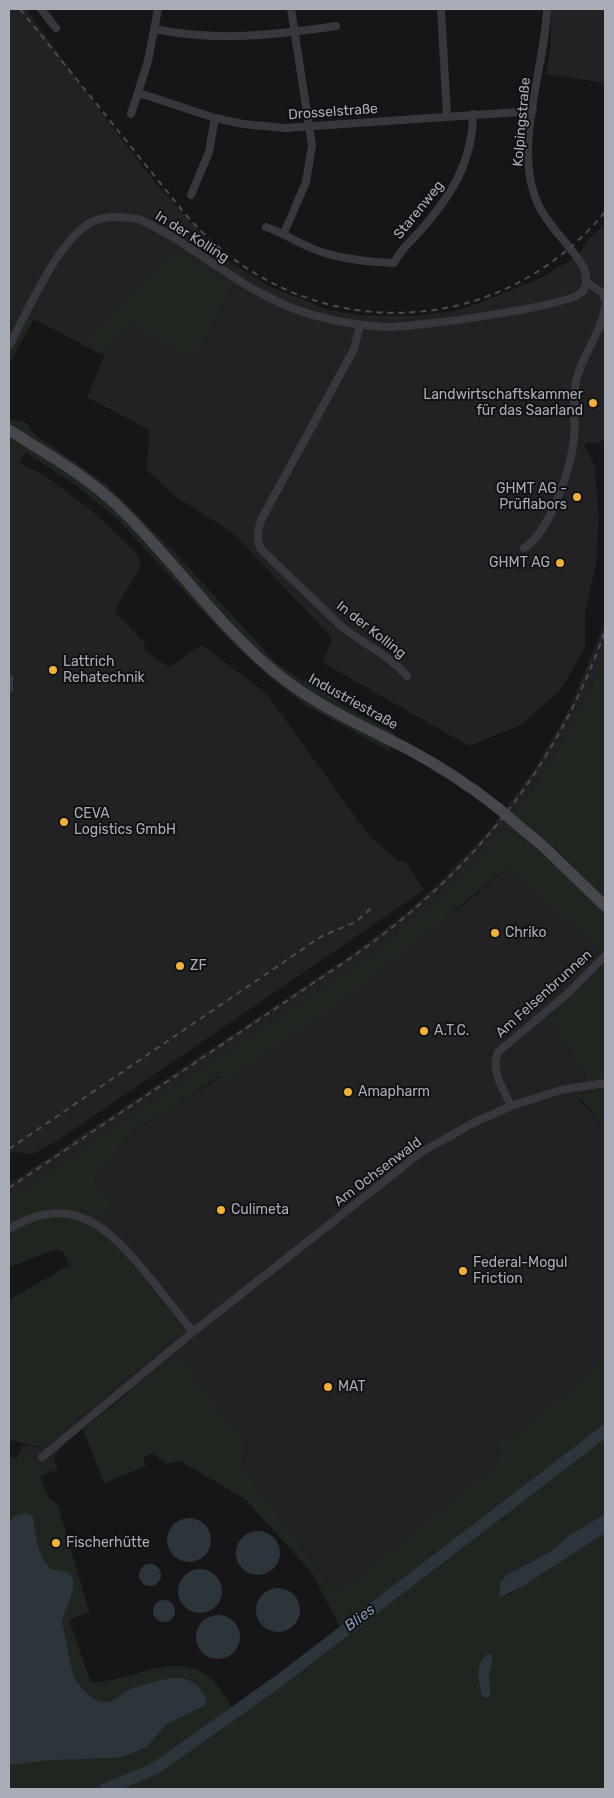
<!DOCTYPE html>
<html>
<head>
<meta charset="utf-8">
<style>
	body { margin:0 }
	#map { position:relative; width:614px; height:1798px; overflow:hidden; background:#161618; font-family:Rubik,sans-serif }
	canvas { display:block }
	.frame { position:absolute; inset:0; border:10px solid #a8adb8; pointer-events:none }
</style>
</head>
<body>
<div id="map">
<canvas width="614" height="1798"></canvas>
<div class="frame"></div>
</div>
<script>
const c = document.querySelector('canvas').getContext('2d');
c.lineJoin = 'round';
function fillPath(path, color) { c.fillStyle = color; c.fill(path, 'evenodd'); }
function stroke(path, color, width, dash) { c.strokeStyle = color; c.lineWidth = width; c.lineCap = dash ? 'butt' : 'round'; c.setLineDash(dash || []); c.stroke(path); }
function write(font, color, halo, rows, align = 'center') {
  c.font = font + ' Rubik,sans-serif'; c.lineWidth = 4; c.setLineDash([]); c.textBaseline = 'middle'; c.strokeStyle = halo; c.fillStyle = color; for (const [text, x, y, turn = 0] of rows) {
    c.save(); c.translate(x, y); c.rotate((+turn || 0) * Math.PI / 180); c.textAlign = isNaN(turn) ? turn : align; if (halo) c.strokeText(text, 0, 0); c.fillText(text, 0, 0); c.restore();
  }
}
fillPath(new Path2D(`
	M 9,9 L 26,9 L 97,107 L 154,181 L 221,256 L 268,286 L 329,310 L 359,315 L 415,316 L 454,311 L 477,304 L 543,277 L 577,256 L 590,238 L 605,224 L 605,437 L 597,443 L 586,443 L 585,449 L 589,453 L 595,469 L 599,517 L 596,564 L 585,613 L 585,647 L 561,690 L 519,726 L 469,746 L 323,663 L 332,638 L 233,533 L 172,494 L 147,470 L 149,430 L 87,397 L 104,356 L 18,311 L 9,329 Z
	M 551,9 L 605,9 L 605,83 L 546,74 L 551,46 Z
	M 9,441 L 26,452 L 19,463 L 41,473 L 91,510 L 138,555 L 141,567 L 116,607 L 116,613 L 144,642 L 145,651 L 169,667 L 202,645 L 266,693 L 370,837 L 398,860 L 406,862 L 424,890 L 60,1139 L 33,1154 L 13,1152 L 9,1155 Z
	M 605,622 L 605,655 L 581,711 L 563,744 L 523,805 L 497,839 L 447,892 L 415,921 L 360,962 L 9,1198 L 9,1184 L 354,953 L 407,912 L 438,884 L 488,832 L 536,767 L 570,707 Z
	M 513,871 L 597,947 L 601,966 L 547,1017 L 585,1075 L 591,1093 L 575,1095 L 605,1129 L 605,1358 L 518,1433 L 504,1436 L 498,1452 L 500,1464 L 344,1587 L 332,1588 L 241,1464 L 247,1454 L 131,1390 L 62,1445 L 54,1458 L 57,1470 L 47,1473 L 30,1455 L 20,1451 L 22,1445 L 38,1447 L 49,1442 L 180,1334 L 182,1329 L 180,1323 L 125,1254 L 96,1228 L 95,1176 L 140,1125 L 168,1113 L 470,900 L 502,872 Z`), '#222225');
fillPath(new Path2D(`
	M 183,253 L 232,286 L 197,354 L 190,357 L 129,323 L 104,352 L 86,342 L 169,256 Z
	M 18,311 L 34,319 L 9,364 L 9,329 Z
	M 9,419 L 27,423 L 33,433 L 106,484 L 176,554 L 275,662 L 304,682 L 309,677 L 314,678 L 338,702 L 396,734 L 389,751 L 307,706 L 272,679 L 235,646 L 117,519 L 77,486 L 9,441 Z
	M 605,655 L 605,1129 L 581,1099 L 574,1101 L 572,1098 L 575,1095 L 591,1092 L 585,1075 L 547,1017 L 601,966 L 597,948 L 513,871 L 502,872 L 342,1001 L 227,1080 L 217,1077 L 168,1113 L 140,1125 L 95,1176 L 96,1187 L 111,1201 L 109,1209 L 96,1228 L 125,1254 L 180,1323 L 182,1329 L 180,1334 L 49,1442 L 38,1447 L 9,1440 L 9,1300 L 69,1265 L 63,1252 L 57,1249 L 9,1267 L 9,1198 L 360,962 C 470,884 555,781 605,655 Z
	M 177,1354 L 248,1448 L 241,1464 L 332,1588 L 344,1587 L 499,1464 L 499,1439 L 504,1436 L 518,1433 L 605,1358 L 605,1514 L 569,1535 L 554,1550 L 507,1575 L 506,1596 L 605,1533 L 605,1789 L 9,1789 L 9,1455 L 16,1459 L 20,1451 L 30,1454 L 47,1473 L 40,1477 L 49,1498 L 58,1505 L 89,1612 L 69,1620 L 91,1682 C 131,1683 168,1651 207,1675 C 217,1681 226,1699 233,1709 L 341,1629 L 312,1573 L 245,1499 L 180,1461 L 166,1464 L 153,1453 L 143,1457 L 146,1466 L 104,1483 L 83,1429 Z`), '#1e261f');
fillPath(new Path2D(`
	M 27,1513 L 33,1517 C 36,1537 37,1553 50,1569 C 55,1570 61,1570 66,1572 C 84,1579 63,1611 62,1623 C 66,1637 70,1671 77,1682 C 83,1691 97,1704 108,1702 C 116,1701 121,1694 128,1690 C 134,1687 143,1685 150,1683 C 174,1676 195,1672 207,1701 L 205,1705 L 167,1724 L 146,1747 L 130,1754 L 115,1758 L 52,1760 L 9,1765 L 9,1522 L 17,1515 Z
	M 605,1514 L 605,1533 L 523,1586 L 499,1598 L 501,1581 L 507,1575 L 553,1550 L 569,1535 Z
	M167 1540a22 22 0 1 1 44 0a22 22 0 1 1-44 0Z
	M236 1553a22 22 0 1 1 44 0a22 22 0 1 1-44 0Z
	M139 1575a11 11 0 1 1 22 0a11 11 0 1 1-22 0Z
	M178 1591a22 22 0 1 1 44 0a22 22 0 1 1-44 0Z
	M256 1610a22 22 0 1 1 44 0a22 22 0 1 1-44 0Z
	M153 1611a11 11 0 1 1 22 0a11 11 0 1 1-22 0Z
	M196 1637a22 22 0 1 1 44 0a22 22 0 1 1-44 0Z
	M 488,1654 L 492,1655 C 494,1662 490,1668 489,1676 C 489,1683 491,1690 490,1697 L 485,1698 L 482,1696 C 479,1683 474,1663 488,1654 Z`), '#2c353c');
stroke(new Path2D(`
	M 106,1789 L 156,1768 L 280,1680 L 605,1431`), '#2c353c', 12);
stroke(new Path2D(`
	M 41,9 L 56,28
	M 441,9 L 447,116
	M 155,29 C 216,42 275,35 336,26
	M 139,93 L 215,118 L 243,124 L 285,128 L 533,111
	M 131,114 L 148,61 L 158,9
	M 191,195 L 209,152 L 215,118
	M 266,227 C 284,233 299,244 316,250 C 340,259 369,262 394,263 C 400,250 411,241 421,230 C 451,196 473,161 473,114
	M 284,233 L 306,182 L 312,145 L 291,9
	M 586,282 L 603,293 L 605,300
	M 360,325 L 354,349 L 261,520 C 258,531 256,538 261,549 L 341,626 C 363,644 388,654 407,676
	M 9,346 C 27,313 60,235 94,221 C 108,215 124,217 139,219 C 193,244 236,286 292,308 C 321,319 354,325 385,327 C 412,328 564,307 581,293 C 588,286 587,277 584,268 C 571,245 549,228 538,204 C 512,147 545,69 547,9
	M 524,548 C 550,533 571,467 574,439 C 576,420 572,400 576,381 C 582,355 601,334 605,307
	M 9,678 L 9,689
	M 511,1106 C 503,1088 490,1071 498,1052 L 567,994 L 605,956
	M 9,1229 C 66,1195 102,1220 140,1266 C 158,1287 175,1310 193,1332
	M 42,1457 L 193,1332 L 420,1153 L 473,1123 L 511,1106 L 561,1090 L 605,1083`), '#37383d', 8);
stroke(new Path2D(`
	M 9,430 C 49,455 92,479 125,513 C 177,565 219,626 276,673 C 315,705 361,725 406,748 C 438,765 469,785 498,808
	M 520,827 L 544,847 L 605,906`), '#45474d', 11);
stroke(new Path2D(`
	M 20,9 L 186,215 C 300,346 494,346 605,212
	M 9,1149 L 322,936 L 356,922 L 372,907
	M 9,1188 L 355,955 C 473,872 557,767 605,631`), '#4a4c52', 2, [6, 5]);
stroke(new Path2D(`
	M 498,808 L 520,827`), '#45474d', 11);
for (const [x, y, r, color] of [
	[593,403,5,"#f2b134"],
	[577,497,5,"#f2b134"],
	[560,563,5,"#f2b134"],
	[53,670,5,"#f2b134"],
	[64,822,5,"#f2b134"],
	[495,933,5,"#f2b134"],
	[180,966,5,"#f2b134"],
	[424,1031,5,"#f2b134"],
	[348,1092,5,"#f2b134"],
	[221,1210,5,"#f2b134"],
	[463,1271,5,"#f2b134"],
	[328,1387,5,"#f2b134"],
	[56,1543,5,"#f2b134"]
]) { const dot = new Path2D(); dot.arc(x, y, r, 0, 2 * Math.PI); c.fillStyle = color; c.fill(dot); stroke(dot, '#111113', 2); }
write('14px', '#a8adb8', '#111113', [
	["Drosselstraße",333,112,-4],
	["Kolpingstraße",522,122,-85],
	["Starenweg",419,210,-51],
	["In der Kolling",192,237,32],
	["In der Kolling",371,630,38],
	["Industriestraße",353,702,29],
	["Am Felsenbrunnen",544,994,-42],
	["Am Ochsenwald",378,1172,-37]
]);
write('14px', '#a8adb8', '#111113', [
	["Landwirtschaftskammer",583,395,"right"],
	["für das Saarland",583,411,"right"],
	["GHMT AG -",567,489,"right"],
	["Prüflabors",567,505,"right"],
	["GHMT AG",550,563,"right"],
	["Lattrich",63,662],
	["Rehatechnik",63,678],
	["CEVA",74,814],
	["Logistics GmbH",74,830],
	["Chriko",505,933],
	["ZF",190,966],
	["A.T.C.",434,1031],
	["Amapharm",358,1092],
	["Culimeta",231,1210],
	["Federal-Mogul",473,1263],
	["Friction",473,1279],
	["MAT",338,1387],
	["Fischerhütte",66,1543]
], 'left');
write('italic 15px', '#7f9bb3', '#111113', [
	["Blies",360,1618,-37]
]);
</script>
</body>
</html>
